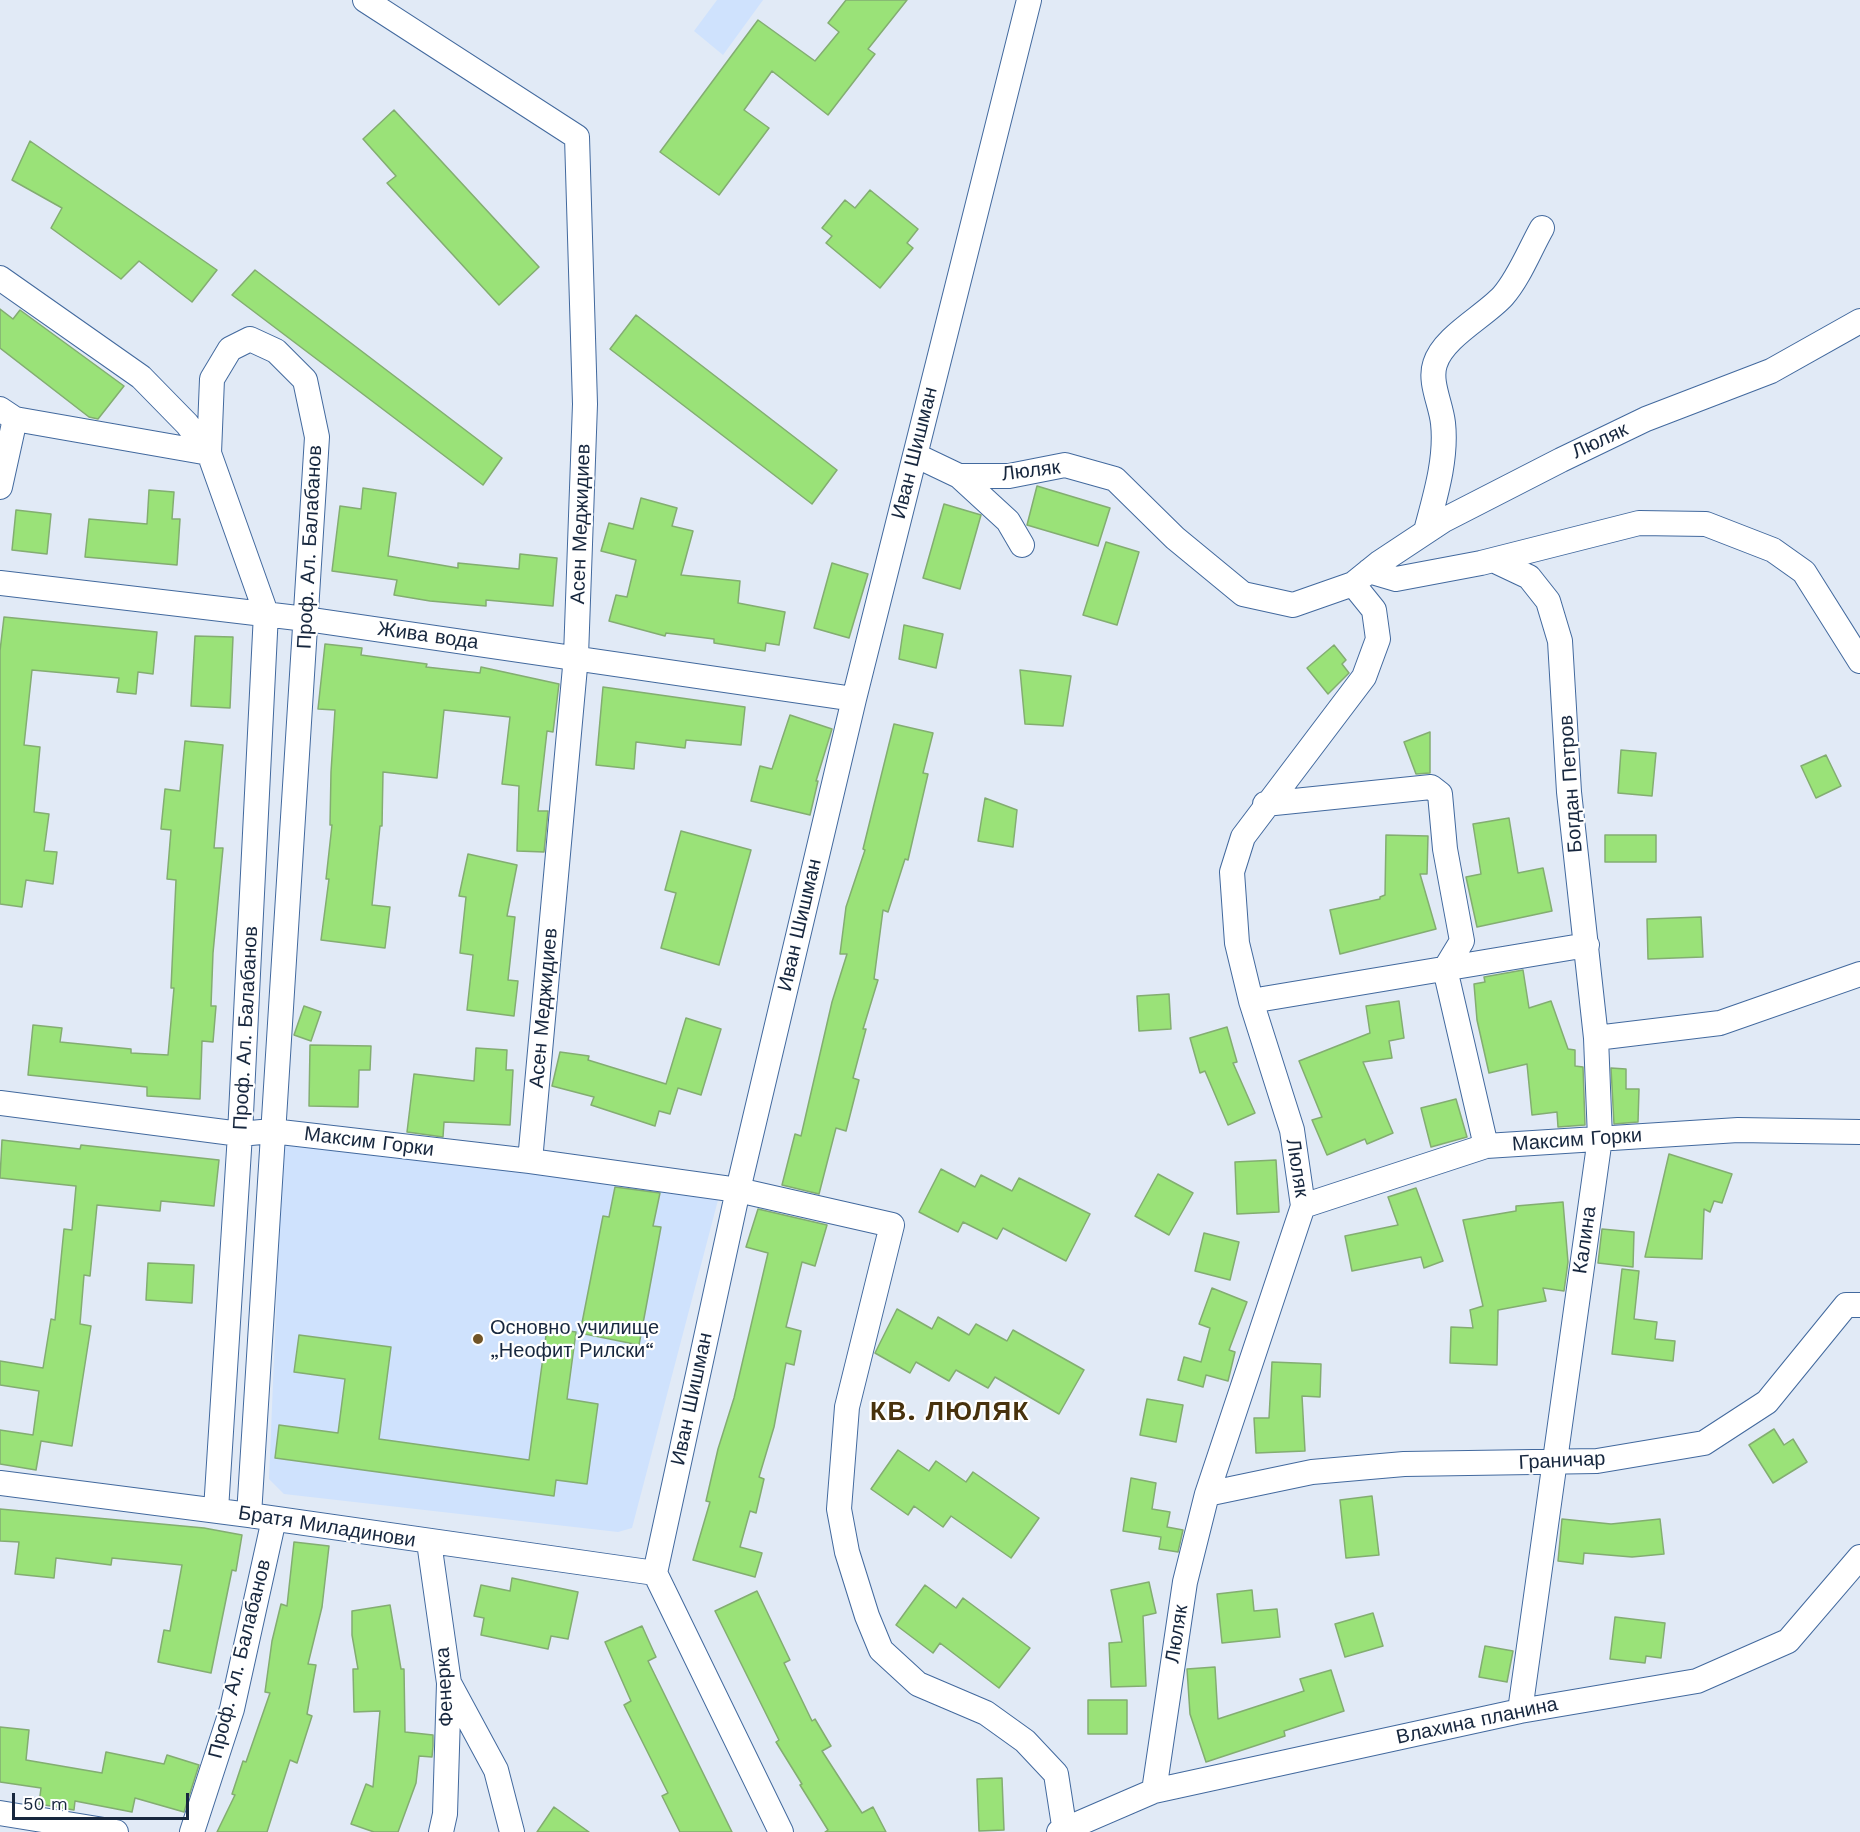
<!DOCTYPE html>
<html>
<head>
<meta charset="utf-8">
<style>
	body { margin:0 }
	#map { position:relative; width:1860px; height:1832px; overflow:hidden; background:#e1eaf6; font-family:"Work Sans",sans-serif }
	canvas { display:block }
	.scale { position:absolute; left:12px; top:1793px; width:177px; height:27px; box-sizing:border-box; border:3px solid #17273e; border-top:0; padding-left:8px; font-size:18px; line-height:21px; white-space:nowrap; color:#17273e; -webkit-text-stroke:4px #fff; paint-order:stroke }
</style>
</head>
<body>
<div id="map">
<canvas width="1860" height="1832"></canvas>
<div class="scale">50 m</div>
</div>
<script>
const c = document.querySelector('canvas').getContext('2d');
c.lineJoin = 'round';
function fillPath(path, color) { c.fillStyle = color; c.fill(path, 'evenodd'); }
function stroke(path, color, width, dash) { c.strokeStyle = color; c.lineWidth = width; c.lineCap = dash ? 'butt' : 'round'; c.setLineDash(dash || []); c.stroke(path); }
function write(font, color, halo, rows, align = 'center') {
  c.font = font + ' "Work Sans",sans-serif'; c.lineWidth = 4.5; c.setLineDash([]); c.textBaseline = 'middle'; c.strokeStyle = halo; c.fillStyle = color; for (const [text, x, y, turn = 0] of rows) {
    c.save(); c.translate(x, y); c.rotate((+turn || 0) * Math.PI / 180); c.textAlign = isNaN(turn) ? turn : align; if (halo) c.strokeText(text, 0, 0); c.fillText(text, 0, 0); c.restore();
  }
}
fillPath(new Path2D(`
	M 717,0 L 763,0 L 723,55 L 694,31 Z
	M 283,1143 L 713,1186 L 718,1200 L 632,1528 L 618,1532 L 284,1494 L 269,1479 Z`), '#cfe2fd');
const building = new Path2D(`
	M 846,0 L 907,0 L 868,49 L 875,54 L 828,115 L 772,71 L 744,110 L 769,128 L 719,195 L 660,152 L 758,20 L 815,61 L 839,32 L 828,23 Z
	M 394,110 L 539,267 L 499,305 L 387,183 L 396,176 L 363,139 Z
	M 30,141 L 217,270 L 192,302 L 139,261 L 121,279 L 51,228 L 62,208 L 12,180 Z
	M 870,190 L 918,229 L 907,243 L 913,248 L 880,288 L 826,243 L 832,236 L 822,228 L 845,200 L 855,208 Z
	M 255,270 L 502,458 L 483,485 L 232,295 Z
	M 0,309 L 13,319 L 20,310 L 124,386 L 98,419 L 89,417 L 0,348 Z
	M 636,315 L 837,470 L 812,504 L 610,349 Z
	M 1037,486 L 1110,508 L 1098,546 L 1027,525 Z
	M 363,488 L 396,493 L 388,556 L 458,568 L 458,563 L 519,569 L 520,554 L 557,558 L 553,606 L 486,600 L 486,606 L 430,601 L 394,595 L 397,580 L 332,571 L 340,506 L 361,509 Z
	M 149,490 L 174,492 L 172,519 L 180,519 L 177,565 L 85,557 L 89,519 L 147,524 Z
	M 641,498 L 677,508 L 672,526 L 693,531 L 681,575 L 740,581 L 738,603 L 785,612 L 779,645 L 766,643 L 765,651 L 714,643 L 714,639 L 666,633 L 665,636 L 609,621 L 616,595 L 627,597 L 636,560 L 601,551 L 609,523 L 633,529 Z
	M 944,504 L 981,515 L 960,589 L 923,578 Z
	M 16,510 L 51,514 L 47,554 L 12,550 Z
	M 1106,542 L 1139,552 L 1117,625 L 1083,615 Z
	M 832,563 L 868,574 L 849,638 L 814,628 Z
	M 4,617 L 157,632 L 153,674 L 138,672 L 136,694 L 117,692 L 119,678 L 32,670 L 24,745 L 40,747 L 34,812 L 49,814 L 44,851 L 57,852 L 53,884 L 26,880 L 22,907 L 0,904 L 0,651 Z
	M 904,625 L 943,634 L 936,668 L 899,659 Z
	M 195,636 L 233,637 L 230,708 L 191,706 Z
	M 325,644 L 362,648 L 361,655 L 427,664 L 426,667 L 480,673 L 481,667 L 559,684 L 553,732 L 547,731 L 538,811 L 548,811 L 544,852 L 517,851 L 519,786 L 502,784 L 510,717 L 444,710 L 437,778 L 383,772 L 382,826 L 380,826 L 372,905 L 390,907 L 385,948 L 321,940 L 329,879 L 326,879 L 332,825 L 330,825 L 331,772 L 335,710 L 318,709 Z
	M 1334,645 L 1346,660 L 1342,664 L 1349,673 L 1328,694 L 1307,668 Z
	M 1020,670 L 1071,676 L 1063,726 L 1025,724 Z
	M 603,687 L 745,707 L 741,745 L 686,740 L 685,748 L 636,742 L 634,769 L 596,765 Z
	M 790,715 L 832,729 L 816,781 L 818,781 L 810,815 L 751,801 L 760,766 L 772,769 Z
	M 894,724 L 933,733 L 923,773 L 928,774 L 908,860 L 905,859 L 888,912 L 883,910 L 874,979 L 878,980 L 863,1029 L 866,1029 L 853,1078 L 859,1080 L 846,1131 L 836,1128 L 819,1194 L 782,1185 L 795,1134 L 801,1136 L 832,1002 L 847,954 L 840,954 L 846,907 L 865,850 L 863,849 Z
	M 1430,732 L 1430,773 L 1416,774 L 1404,742 Z
	M 185,741 L 223,745 L 214,848 L 223,848 L 213,953 L 211,1006 L 216,1006 L 213,1042 L 202,1041 L 200,1099 L 147,1096 L 147,1087 L 28,1075 L 33,1025 L 62,1028 L 60,1042 L 131,1049 L 131,1053 L 168,1055 L 174,988 L 171,988 L 176,880 L 167,879 L 171,830 L 161,829 L 165,789 L 180,791 Z
	M 1621,750 L 1656,753 L 1652,796 L 1618,793 Z
	M 1826,755 L 1841,786 L 1816,798 L 1801,766 Z
	M 985,798 L 1017,810 L 1013,847 L 978,841 Z
	M 1509,818 L 1518,873 L 1543,868 L 1552,911 L 1477,927 L 1466,877 L 1481,874 L 1473,824 Z
	M 681,831 L 751,850 L 719,965 L 661,948 L 676,893 L 665,890 Z
	M 1386,835 L 1428,836 L 1427,874 L 1420,874 L 1436,929 L 1340,954 L 1330,910 L 1380,899 L 1380,897 L 1385,895 Z
	M 1605,835 L 1656,835 L 1656,862 L 1605,862 Z
	M 468,854 L 517,865 L 507,916 L 515,917 L 508,980 L 518,981 L 514,1016 L 467,1010 L 473,955 L 460,953 L 466,897 L 459,896 Z
	M 1701,917 L 1703,957 L 1648,959 L 1647,919 Z
	M 1523,970 L 1529,1008 L 1551,1001 L 1568,1049 L 1575,1050 L 1575,1066 L 1583,1067 L 1585,1125 L 1558,1127 L 1557,1112 L 1532,1115 L 1527,1064 L 1489,1073 L 1477,1020 L 1474,984 L 1485,982 L 1484,977 Z
	M 1169,994 L 1171,1029 L 1139,1031 L 1137,996 Z
	M 1399,1001 L 1404,1038 L 1389,1041 L 1392,1058 L 1363,1062 L 1393,1133 L 1367,1144 L 1365,1139 L 1327,1155 L 1312,1120 L 1322,1117 L 1299,1061 L 1370,1033 L 1366,1006 Z
	M 304,1006 L 321,1012 L 311,1041 L 294,1035 Z
	M 686,1018 L 721,1029 L 701,1095 L 678,1088 L 670,1114 L 659,1111 L 655,1126 L 591,1105 L 594,1097 L 552,1086 L 560,1052 L 589,1056 L 588,1060 L 666,1084 Z
	M 1227,1027 L 1237,1062 L 1233,1063 L 1255,1113 L 1228,1125 L 1205,1071 L 1200,1073 L 1190,1038 Z
	M 310,1045 L 371,1046 L 370,1070 L 359,1070 L 358,1107 L 309,1106 Z
	M 476,1048 L 507,1050 L 506,1070 L 513,1070 L 510,1125 L 444,1122 L 443,1137 L 407,1132 L 414,1074 L 474,1081 Z
	M 1611,1068 L 1626,1069 L 1626,1089 L 1639,1089 L 1638,1122 L 1614,1124 Z
	M 1456,1099 L 1467,1137 L 1431,1147 L 1421,1108 Z
	M 2,1140 L 80,1149 L 81,1145 L 219,1160 L 214,1206 L 161,1201 L 160,1211 L 97,1205 L 90,1276 L 84,1275 L 80,1324 L 91,1326 L 72,1446 L 41,1441 L 36,1470 L 0,1464 L 0,1430 L 33,1435 L 39,1391 L 0,1385 L 0,1361 L 43,1368 L 51,1319 L 55,1320 L 64,1229 L 72,1230 L 76,1186 L 0,1178 Z
	M 1669,1154 L 1732,1174 L 1722,1203 L 1714,1201 L 1710,1212 L 1704,1209 L 1702,1259 L 1645,1257 Z
	M 1276,1160 L 1279,1212 L 1237,1214 L 1235,1162 Z
	M 941,1169 L 975,1187 L 981,1175 L 1012,1191 L 1019,1178 L 1090,1214 L 1066,1261 L 1003,1228 L 997,1239 L 963,1222 L 958,1232 L 919,1212 Z
	M 1158,1174 L 1193,1193 L 1169,1235 L 1135,1216 Z
	M 615,1187 L 660,1193 L 653,1226 L 661,1227 L 639,1345 L 580,1333 L 603,1216 L 609,1217 Z
	M 1416,1188 L 1443,1261 L 1424,1268 L 1421,1257 L 1352,1271 L 1345,1236 L 1398,1225 L 1388,1197 Z
	M 1563,1202 L 1568,1262 L 1564,1291 L 1543,1288 L 1546,1301 L 1498,1310 L 1497,1365 L 1450,1363 L 1451,1327 L 1473,1328 L 1470,1310 L 1483,1306 L 1463,1220 L 1516,1211 L 1516,1206 Z
	M 758,1209 L 827,1225 L 815,1266 L 802,1262 L 786,1327 L 801,1331 L 794,1365 L 786,1363 L 774,1427 L 759,1477 L 764,1479 L 756,1513 L 750,1511 L 740,1547 L 762,1553 L 755,1577 L 693,1560 L 710,1502 L 706,1501 L 718,1449 L 734,1398 L 768,1253 L 746,1247 Z
	M 1602,1229 L 1634,1232 L 1633,1267 L 1598,1263 Z
	M 1204,1233 L 1239,1242 L 1230,1280 L 1195,1271 Z
	M 148,1263 L 194,1265 L 192,1303 L 146,1300 Z
	M 1622,1269 L 1639,1271 L 1634,1319 L 1657,1322 L 1655,1339 L 1675,1341 L 1673,1361 L 1612,1354 Z
	M 1212,1288 L 1247,1302 L 1229,1350 L 1235,1352 L 1228,1381 L 1206,1375 L 1203,1387 L 1178,1380 L 1184,1357 L 1201,1362 L 1210,1328 L 1199,1324 Z
	M 897,1309 L 932,1329 L 938,1317 L 969,1335 L 976,1324 L 1007,1341 L 1013,1330 L 1084,1370 L 1059,1414 L 995,1377 L 988,1388 L 956,1370 L 949,1381 L 916,1362 L 910,1373 L 875,1353 Z
	M 547,1328 L 576,1332 L 567,1399 L 598,1404 L 587,1484 L 556,1480 L 554,1496 L 275,1458 L 279,1425 L 338,1433 L 345,1379 L 294,1372 L 299,1335 L 391,1347 L 379,1439 L 529,1460 Z
	M 1272,1362 L 1321,1364 L 1320,1397 L 1302,1396 L 1305,1451 L 1256,1453 L 1254,1418 L 1269,1418 Z
	M 1147,1399 L 1183,1405 L 1176,1442 L 1140,1435 Z
	M 1774,1429 L 1784,1445 L 1793,1439 L 1807,1462 L 1773,1483 L 1749,1445 Z
	M 898,1450 L 929,1471 L 936,1461 L 966,1482 L 973,1472 L 1039,1518 L 1011,1558 L 951,1516 L 943,1527 L 914,1506 L 908,1515 L 871,1489 Z
	M 1131,1478 L 1156,1483 L 1152,1509 L 1170,1512 L 1167,1527 L 1183,1530 L 1178,1552 L 1159,1549 L 1161,1537 L 1123,1531 Z
	M 1372,1496 L 1379,1555 L 1346,1558 L 1340,1500 Z
	M 0,1509 L 204,1528 L 242,1535 L 236,1571 L 232,1570 L 211,1673 L 158,1662 L 164,1630 L 170,1631 L 182,1565 L 112,1558 L 111,1565 L 56,1558 L 54,1578 L 15,1574 L 19,1542 L 0,1541 Z
	M 1562,1519 L 1611,1524 L 1660,1519 L 1664,1554 L 1632,1557 L 1584,1553 L 1583,1564 L 1558,1561 Z
	M 294,1542 L 329,1546 L 322,1607 L 308,1664 L 316,1665 L 307,1714 L 312,1716 L 297,1763 L 290,1760 L 267,1832 L 217,1832 L 235,1795 L 232,1794 L 243,1761 L 246,1762 L 270,1693 L 265,1692 L 272,1641 L 281,1604 L 287,1606 Z
	M 512,1578 L 578,1592 L 568,1639 L 551,1636 L 548,1649 L 481,1635 L 484,1618 L 474,1616 L 481,1585 L 510,1591 Z
	M 1149,1582 L 1156,1613 L 1143,1616 L 1146,1686 L 1111,1687 L 1109,1643 L 1122,1642 L 1111,1590 Z
	M 925,1585 L 956,1608 L 963,1598 L 1030,1648 L 999,1688 L 940,1643 L 933,1653 L 896,1625 Z
	M 1252,1590 L 1254,1611 L 1277,1609 L 1280,1637 L 1222,1643 L 1217,1594 Z
	M 757,1591 L 790,1660 L 784,1663 L 812,1721 L 815,1719 L 831,1746 L 822,1751 L 862,1813 L 873,1807 L 886,1832 L 825,1832 L 828,1830 L 800,1785 L 802,1784 L 776,1742 L 779,1740 L 715,1611 Z
	M 390,1605 L 401,1669 L 404,1669 L 405,1732 L 433,1735 L 433,1746 L 432,1757 L 419,1756 L 416,1783 L 398,1832 L 374,1832 L 351,1824 L 366,1784 L 373,1787 L 380,1711 L 354,1712 L 353,1669 L 358,1669 L 352,1635 L 352,1611 Z
	M 1373,1613 L 1383,1646 L 1345,1657 L 1335,1624 Z
	M 1615,1617 L 1665,1623 L 1661,1658 L 1646,1656 L 1645,1663 L 1610,1659 Z
	M 642,1626 L 656,1657 L 648,1661 L 732,1832 L 680,1832 L 662,1796 L 668,1793 L 624,1705 L 631,1701 L 605,1642 Z
	M 1485,1646 L 1513,1651 L 1507,1682 L 1479,1677 Z
	M 1215,1667 L 1218,1719 L 1304,1691 L 1300,1679 L 1331,1670 L 1344,1711 L 1284,1731 L 1285,1736 L 1206,1762 L 1190,1714 L 1187,1669 Z
	M 1088,1700 L 1127,1700 L 1127,1734 L 1088,1734 Z
	M 0,1727 L 29,1730 L 26,1760 L 102,1773 L 106,1752 L 164,1764 L 167,1755 L 199,1765 L 184,1812 L 135,1798 L 132,1812 L 75,1801 L 74,1810 L 39,1804 L 41,1788 L 0,1782 Z
	M 1002,1778 L 1004,1830 L 979,1831 L 977,1779 Z
	M 554,1807 L 589,1832 L 537,1832 Z`);
fillPath(building, '#9ae278');
stroke(building, '#83ad71', 1.5);
const street = new Path2D(`
	M 365,0 L 577,137 L 585,404 L 576,656 L 530,1161
	M 0,278 L 141,377 L 187,424 L 209,453
	M 0,409 L 15,419 L 209,453
	M 915,455 L 959,476 L 1009,476 L 1065,465 L 1115,479 L 1175,538 L 1243,594 L 1293,605 L 1353,584 L 1379,563 L 1444,520 L 1561,460 L 1646,419 L 1771,371 L 1860,321
	M 959,476 L 1008,521 L 1022,545
	M 0,487 L 15,419
	M 1426,531 C 1435,497 1447,459 1443,423 C 1441,404 1429,382 1435,364 C 1443,337 1485,316 1503,296 C 1519,278 1530,249 1542,228
	M 1493,560 L 1529,577 L 1548,601 L 1560,641 L 1569,792 L 1596,1038
	M 1369,571 L 1396,579 L 1481,563 L 1639,523 L 1706,524 L 1773,550 L 1804,572 L 1860,661
	M 0,583 L 306,619 L 854,699
	M 1265,804 L 1431,787 L 1440,794 L 1445,849 L 1462,941 L 1445,969 L 1486,1146
	M 1251,1001 L 1587,945
	M 0,1103 L 240,1134 L 272,1131 L 530,1161 L 738,1190 L 892,1225 L 847,1407 L 839,1509 L 847,1552 L 867,1616 L 881,1650 L 918,1684 L 986,1713 L 1025,1741 L 1056,1774 L 1065,1832
	M 1303,1206 L 1486,1146 L 1738,1130 L 1860,1132
	M 0,1483 L 249,1515 L 655,1573
	M 1207,1494 L 1312,1472 L 1404,1464 L 1597,1461 L 1704,1443 L 1767,1402 L 1846,1305 L 1860,1305
	M 216,1510 L 240,1134 L 266,613 L 209,453 L 212,379 L 230,349 L 250,339 L 276,351 L 305,380 L 317,437 L 249,1515
	M 429,1542 L 449,1683 L 445,1814 L 441,1832
	M 449,1683 L 496,1770 L 512,1832
	M 1520,1711 L 1600,1138 L 1596,1038 L 1720,1023 L 1860,974
	M 1154,1791 L 1185,1582 L 1207,1494 L 1303,1206 L 1292,1130 L 1251,1001 L 1237,943 L 1232,872 L 1243,837 L 1364,677 L 1378,639 L 1374,610 L 1353,584
	M 0,1813 L 116,1832
	M 192,1832 L 232,1709 L 274,1519
	M 781,1832 L 655,1573 L 738,1190 L 854,699 L 1029,0
	M 1059,1832 L 1154,1791 L 1520,1711 L 1697,1681 L 1788,1641 L 1860,1557`);
stroke(street, '#42699e', 26);
stroke(street, '#fff', 24);
for (const [x, y, r, color] of [
	[478,1339,6,"#715427"]
]) { const dot = new Path2D(); dot.arc(x, y, r, 0, 2 * Math.PI); c.fillStyle = color; c.fill(dot); stroke(dot, '#fff', 2); }
write('20px', '#17273e', '#fff', [
	["Люляк",1600,441,-25],
	["Иван Шишман",915,453,-76],
	["Люляк",1031,471,-7],
	["Асен Меджидиев",581,524,-88],
	["Проф. Ал. Балабанов",310,547,-87],
	["Жива вода",428,636,8],
	["Богдан Петров",1571,784,-94],
	["Иван Шишман",800,925,-77],
	["Асен Меджидиев",544,1008,-85],
	["Проф. Ал. Балабанов",246,1028,-87],
	["Максим Горки",1577,1140,-4],
	["Максим Горки",369,1142,7],
	["Люляк",1297,1168,81],
	["Калина",1585,1240,-82],
	["Иван Шишман",692,1399,-78],
	["Граничар",1562,1461,-3],
	["Братя Миладинови",327,1527,9],
	["Люляк",1177,1634,-81],
	["Проф. Ал. Балабанов",240,1659,-76],
	["Фенерка",445,1687,-93],
	["Влахина планина",1477,1721,-12]
]);
write('20px', '#17273e', '#fff', [
	["Основно училище",490,1328],
	["„Неофит Рилски“",490,1351]
], 'left');
c.letterSpacing = '1.5px';
write('bold 26px', '#48320d', '#fff', [
	["КВ. ЛЮЛЯК",950,1412]
]);
c.letterSpacing = '0px';
</script>
</body>
</html>
